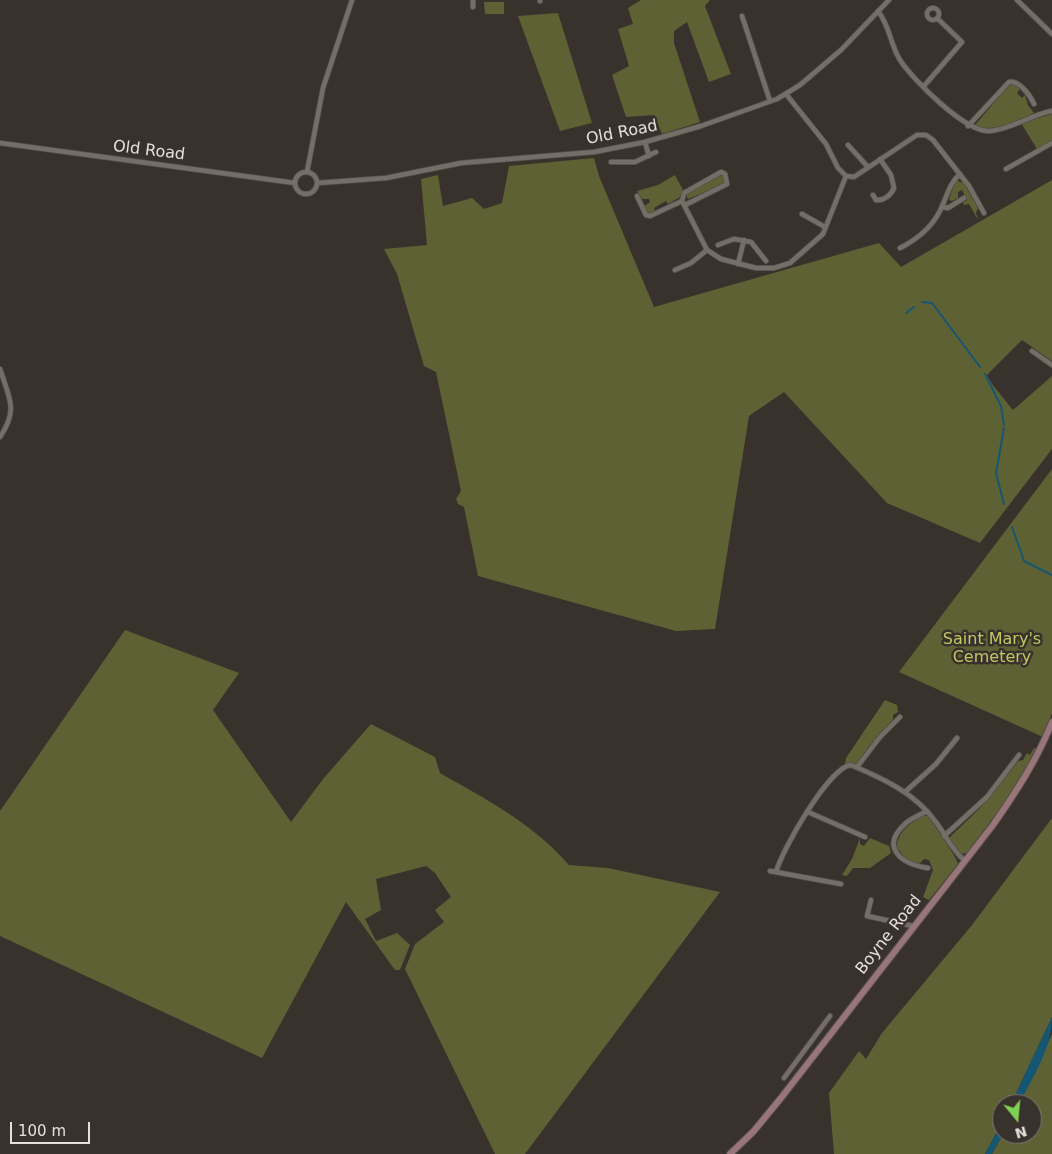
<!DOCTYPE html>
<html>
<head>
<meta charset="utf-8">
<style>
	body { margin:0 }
	#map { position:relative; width:1052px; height:1154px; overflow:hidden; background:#39312c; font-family:"DejaVu Sans",sans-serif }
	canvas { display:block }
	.north { position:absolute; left:992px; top:1094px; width:50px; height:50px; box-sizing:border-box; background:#39312c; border:1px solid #7e7772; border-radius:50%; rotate:163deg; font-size:14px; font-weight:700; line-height:20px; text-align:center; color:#e5e0dc }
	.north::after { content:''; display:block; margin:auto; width:18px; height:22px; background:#7dd153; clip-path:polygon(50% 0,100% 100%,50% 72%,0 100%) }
	.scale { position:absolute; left:10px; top:1122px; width:80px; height:22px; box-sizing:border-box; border:2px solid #e5e0dc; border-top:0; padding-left:6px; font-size:15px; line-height:18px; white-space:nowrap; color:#e5e0dc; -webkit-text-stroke:4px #39312c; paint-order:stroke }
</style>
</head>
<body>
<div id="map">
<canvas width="1052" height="1154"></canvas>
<div class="north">N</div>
<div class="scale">100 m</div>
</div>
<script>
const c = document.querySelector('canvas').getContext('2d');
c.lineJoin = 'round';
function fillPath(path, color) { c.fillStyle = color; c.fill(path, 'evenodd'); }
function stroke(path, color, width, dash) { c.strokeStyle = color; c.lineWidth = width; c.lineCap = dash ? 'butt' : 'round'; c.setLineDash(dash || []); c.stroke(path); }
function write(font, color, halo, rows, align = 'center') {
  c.font = font + ' "DejaVu Sans",sans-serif'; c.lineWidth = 5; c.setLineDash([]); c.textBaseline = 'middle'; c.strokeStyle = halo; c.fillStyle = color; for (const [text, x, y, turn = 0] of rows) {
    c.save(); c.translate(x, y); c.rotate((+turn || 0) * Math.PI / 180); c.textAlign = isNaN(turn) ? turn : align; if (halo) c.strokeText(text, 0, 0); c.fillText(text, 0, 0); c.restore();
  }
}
fillPath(new Path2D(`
	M 641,0 L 710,0 L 705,6 L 731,74 L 709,82 L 687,22 L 674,31 L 674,43 L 700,122 L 662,134 L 654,115 L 626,117 L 612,75 L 629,66 L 618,29 L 633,24 L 628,8 Z
	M 484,2 L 504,2 L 504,14 L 485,14 Z
	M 558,13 L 592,123 L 560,131 L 518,16 Z
	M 1014,84 L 1020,89 L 1017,93 L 1022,98 L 1025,95 L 1028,105 L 1034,113 C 1015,121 995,134 975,125 L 1009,85 Z
	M 1052,114 L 1052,141 L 1037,149 L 1021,123 Z
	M 594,158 L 599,176 L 654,307 L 879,243 L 901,267 L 1052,180 L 1052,361 L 1022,340 L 987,375 L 992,384 L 1013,410 L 1052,376 L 1052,449 L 980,543 L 887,503 L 784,392 L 749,416 L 715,629 L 676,631 L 478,576 L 464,507 L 458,504 L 456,499 L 461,491 L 436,372 L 424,366 L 397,274 L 384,249 L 427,245 L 421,179 L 438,175 L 443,206 L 472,198 L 484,209 L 502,203 L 509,166 Z
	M 675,175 L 683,190 L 680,197 L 668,204 L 666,201 L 654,208 L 656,213 L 647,213 L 644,206 L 650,202 L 649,199 L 641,199 L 637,191 L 658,185 Z
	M 720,175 L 723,176 L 726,180 L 724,184 L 688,199 L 686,195 L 688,193 Z
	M 957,181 L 964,183 L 978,208 L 976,213 L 978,220 L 969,204 L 964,205 L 963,202 L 967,200 L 962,190 L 958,192 L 958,198 L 952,201 L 949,200 L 954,183 Z
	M 1052,469 L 1052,713 L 1043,737 L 899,672 Z
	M 125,630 L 239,673 L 213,710 L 291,822 L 323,779 L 371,724 L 435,757 L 440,773 C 486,799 535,825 569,865 L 608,868 L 720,892 L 525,1154 L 495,1154 L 405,969 L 415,944 L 444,922 L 435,910 L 451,897 L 435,873 L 426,866 L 376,879 L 381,910 L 365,919 L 376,941 L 397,933 L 410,945 L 400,970 L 395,970 L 346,902 L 262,1058 L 0,936 L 0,811 Z
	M 885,700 L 897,705 L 898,712 L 893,715 L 893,720 L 870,745 L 856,765 L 845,764 L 846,758 Z
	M 1034,748 L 1037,749 L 1021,781 L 967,853 L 960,854 L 949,839 L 950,837 L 979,809 L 1018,761 L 1023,760 L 1027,753 L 1030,755 Z
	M 924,815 L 928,816 C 933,823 958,859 958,864 L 929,900 L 923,897 L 933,870 L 929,860 L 924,859 L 919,864 L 906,859 L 897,848 C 897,831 911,823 924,815 Z
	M 1052,818 L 1052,1017 L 1011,1104 L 1002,1104 L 1002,1122 L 985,1154 L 834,1154 L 829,1093 L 859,1051 L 866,1059 L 882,1033 L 972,925 Z
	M 860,838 L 860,844 L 864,846 L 870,838 L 889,846 L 891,853 L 870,868 L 853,868 L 847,876 L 842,875 L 852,859 Z
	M 1052,1034 L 1052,1154 L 992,1154 L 1003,1134 L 1032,1134 L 1032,1104 L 1019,1104 Z`), '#5d6134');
fillPath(new Path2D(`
	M 1052,1017 C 1052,1048 1033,1077 1019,1104 L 1011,1104 Z
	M 1002,1122 L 1003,1134 L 992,1154 L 985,1154 Z`), '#155772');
stroke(new Path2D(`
	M 922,302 L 932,303 L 980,367
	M 906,313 L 914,307
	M 985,374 L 1001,406 L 1004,425
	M 1004,428 L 996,473 L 1004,504
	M 1012,527 L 1024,561 L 1052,575`), '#155772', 2);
const street = new Path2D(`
	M 473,0 L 473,7
	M 540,0 L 540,1
	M 1017,0 L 1052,34
	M927 14a6 6 0 1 1 12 0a6 6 0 1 1-12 0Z
	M 878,11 C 890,26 890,44 900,60 C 913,80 966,133 990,131 C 1012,129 1030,115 1052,111
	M 742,16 L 770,101
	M 924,86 L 962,42 L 937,18
	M 786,94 L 826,144 L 838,168 L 846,176 L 854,177 L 917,135 L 926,135 L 933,140 L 969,186 L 984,213
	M 968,126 L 1009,82 C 1019,80 1030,95 1034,104
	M 645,142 L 649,156
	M 0,143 L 295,183
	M 848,145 L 868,167
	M 611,162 L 635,162 L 656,152
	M 1006,169 L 1052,143
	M295 183a11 11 0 1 1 22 0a11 11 0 1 1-22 0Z
	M 307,172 L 323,88 L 352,0
	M 317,183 L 386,178 L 461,163 L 594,152 L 645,142 L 701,126 L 777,99 L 800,85 L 841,50 L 889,0
	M 873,195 L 876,200 C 884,201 891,195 894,188 L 891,175 L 880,159
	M 637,196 L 646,215 L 650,216 L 682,201 L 707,250 L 721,259 L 756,268 L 774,268 L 790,263 L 823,234 L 846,176
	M 682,201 L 684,193 L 721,172 L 725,174 L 727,184 L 685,205
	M 942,207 L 948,208 L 964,198
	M 802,214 L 825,227
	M 718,245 L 734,239 L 751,242 L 766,261
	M 900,248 C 920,238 935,225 943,204 C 948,193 950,183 960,174
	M 738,264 L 744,240
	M 675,270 L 691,263 L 707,250
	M 1032,351 L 1052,365
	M 0,369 C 9,398 19,409 0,437
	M 857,767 L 880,737 L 900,717
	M 905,792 L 936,764 L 957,738
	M 927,811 C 920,815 912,818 906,823 C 879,847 901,864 928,868
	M 808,812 L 865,837
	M 944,836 L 987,797 L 1019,755
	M 770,871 L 841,884
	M 776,872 C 782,850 829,767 851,765 C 882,778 915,793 935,821 C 946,835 951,849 965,861
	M 871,900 L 867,916 L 913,926
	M 784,1078 L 830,1016`);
const secondary = new Path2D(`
	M 730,1154 L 753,1132 L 781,1098 L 993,825 C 1016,792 1037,760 1052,722`);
stroke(street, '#534d49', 6);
stroke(secondary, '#534d49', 8);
stroke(street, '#756d67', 4.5);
stroke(secondary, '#977579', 6);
write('16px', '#e5e0dc', '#39312c', [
	["Old Road",622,133,-11],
	["Old Road",149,151,7],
	["Boyne Road",889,935,-52]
]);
write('16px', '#c1c862', '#39312c', [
	["Saint Mary's",992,640],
	["Cemetery",992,658]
]);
</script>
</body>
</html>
